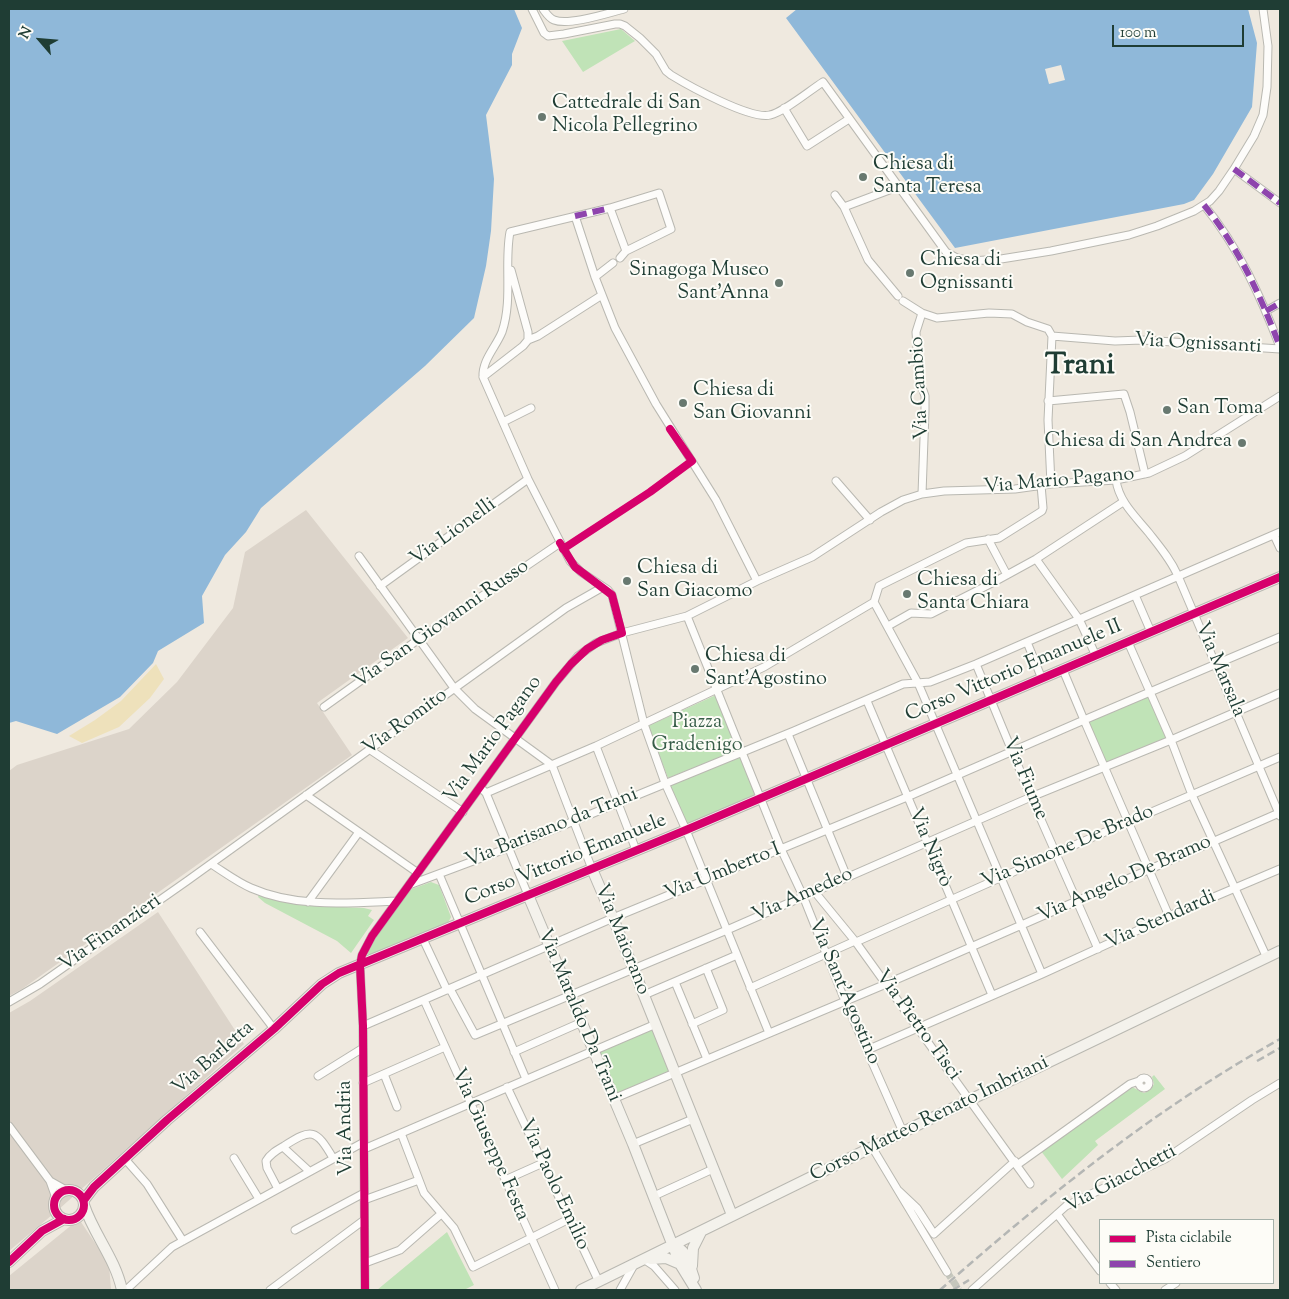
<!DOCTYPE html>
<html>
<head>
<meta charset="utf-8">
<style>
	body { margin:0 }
	#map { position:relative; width:1289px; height:1299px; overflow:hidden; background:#efe9df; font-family:"Sorts Mill Goudy",serif }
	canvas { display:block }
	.frame { position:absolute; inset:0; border:10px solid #1f3d34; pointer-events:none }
	.legend { position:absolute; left:1099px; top:1219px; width:175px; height:65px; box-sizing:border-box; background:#fdfcf7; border:1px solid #a4b0a9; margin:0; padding:6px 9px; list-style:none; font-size:15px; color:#1f3d34 }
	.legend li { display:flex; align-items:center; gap:10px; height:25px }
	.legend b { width:25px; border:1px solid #a4b0a9 }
	.north { position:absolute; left:15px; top:15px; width:50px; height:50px; -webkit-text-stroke:4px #fdfcf7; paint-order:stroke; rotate:297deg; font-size:14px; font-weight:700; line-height:20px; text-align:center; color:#1f3d34 }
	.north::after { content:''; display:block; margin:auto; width:18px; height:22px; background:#1f3d34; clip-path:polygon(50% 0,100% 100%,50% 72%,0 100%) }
	.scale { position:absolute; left:1112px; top:25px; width:132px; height:22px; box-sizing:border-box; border:2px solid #1f3d34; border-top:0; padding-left:6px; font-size:15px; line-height:18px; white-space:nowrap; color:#1f3d34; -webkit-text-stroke:4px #fdfcf7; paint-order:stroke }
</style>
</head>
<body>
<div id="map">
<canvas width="1289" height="1299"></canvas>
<div class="frame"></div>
<ul class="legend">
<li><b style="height:6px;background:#d6006c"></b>Pista ciclabile</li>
<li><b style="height:6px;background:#8e44ad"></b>Sentiero</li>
</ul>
<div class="north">N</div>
<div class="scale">100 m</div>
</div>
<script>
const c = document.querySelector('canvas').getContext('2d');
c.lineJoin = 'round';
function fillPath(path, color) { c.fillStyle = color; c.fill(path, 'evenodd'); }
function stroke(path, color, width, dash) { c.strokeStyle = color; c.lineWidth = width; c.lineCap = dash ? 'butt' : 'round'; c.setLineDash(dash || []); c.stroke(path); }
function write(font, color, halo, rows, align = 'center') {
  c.font = font + ' "Sorts Mill Goudy",serif'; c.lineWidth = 4; c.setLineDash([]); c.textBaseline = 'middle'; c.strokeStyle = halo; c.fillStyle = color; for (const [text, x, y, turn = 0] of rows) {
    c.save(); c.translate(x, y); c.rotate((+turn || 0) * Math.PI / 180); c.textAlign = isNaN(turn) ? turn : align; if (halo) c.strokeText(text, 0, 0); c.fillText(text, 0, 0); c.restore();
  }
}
fillPath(new Path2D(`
	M 306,510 L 408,638 L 317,703 L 352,755 L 22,989 L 9,996 L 9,771 L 17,765 L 129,729 L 177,682 L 233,608 L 245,552 Z
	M 158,912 L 244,1044 L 58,1210 L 9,1251 L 9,1013 L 30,1001 Z
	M 79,1219 L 109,1264 L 111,1290 L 9,1290 L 9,1276 Z`), '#dcd4ca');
fillPath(new Path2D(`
	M 621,29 L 635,41 L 583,72 L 562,41 Z
	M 716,695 L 738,750 L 668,778 L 648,726 Z
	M 1149,695 L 1168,739 L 1106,766 L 1087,721 Z
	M 741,755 L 758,795 L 687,826 L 669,785 Z
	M 431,882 L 439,885 L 451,917 L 447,925 L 373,956 L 369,955 L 367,953 L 368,949 L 406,894 L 412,889 Z
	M 259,894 L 299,905 L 364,908 L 372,910 L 368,916 L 374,920 L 351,953 L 337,941 L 265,903 L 258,897 Z
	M 654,1028 L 672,1071 L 615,1096 L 597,1052 Z
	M 1154,1075 L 1165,1089 L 1095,1141 L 1098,1145 L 1062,1179 L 1041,1151 L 1132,1087 L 1144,1093 L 1150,1090 L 1154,1084 L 1152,1077 Z
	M 447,1232 L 474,1285 L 464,1290 L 377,1290 Z`), '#c0e3b7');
fillPath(new Path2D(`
	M 156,664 L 164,679 L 150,698 L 119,727 L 82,743 L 69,736 L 95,720 L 121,701 Z`), '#eee1bb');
fillPath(new Path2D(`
	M 9,9 L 514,9 L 522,28 L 512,54 L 512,65 L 486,115 L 494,179 L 491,231 L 486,266 L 474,318 L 425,366 L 261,508 L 246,532 L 225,555 L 202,596 L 204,623 L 158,651 L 153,663 L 120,697 L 57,734 L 16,721 L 9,723 Z
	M 797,9 L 1248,9 L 1257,43 L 1252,107 L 1213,174 L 1194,200 L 1184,204 L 955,248 L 786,18 Z`), '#8fb8d9');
fillPath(new Path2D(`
	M 1061,65 L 1065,80 L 1049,84 L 1045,69 Z`), '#efe9df');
stroke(new Path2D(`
	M 947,1272 L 959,1290`), '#c5c7bd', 7, [7, 3.5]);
const street = new Path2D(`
	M 532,9 L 544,33 L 548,36 L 564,34 L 615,24 L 620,24 L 625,26 L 640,38 L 656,54 L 666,71 L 671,75 C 689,86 751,120 770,115 C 784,112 809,91 823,82 L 946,252 L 957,258 L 971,261 L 1001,259 L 1051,251 L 1129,235 L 1157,226 L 1194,211 L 1210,201 L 1219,191 L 1234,169 L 1254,136 L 1263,115 L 1267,87 L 1268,46 L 1263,9
	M 543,9 C 546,13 549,18 554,20 C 569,26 608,13 624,9
	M 784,108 L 807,146 L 849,119
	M 1234,169 L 1280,203
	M 835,195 L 844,207 L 868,260 L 898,296
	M 1204,205 C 1239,248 1261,297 1280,347
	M 844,207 L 900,186
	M 610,208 L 510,232 C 504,263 513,300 502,332 C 496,347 482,360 483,377 L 528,479 L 570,561 L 581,572 L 608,590 L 612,595 L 644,724 L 665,783 L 686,830 L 769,1033
	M 575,216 L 595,277 L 615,328 L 656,404 L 716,500 L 757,581
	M 620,258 L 626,251 L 671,229 L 659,193 L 610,208 L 626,251
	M 595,277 L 613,263
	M 903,301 L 922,313 L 937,318 L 989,313 L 1012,314 L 1027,322 L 1048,329 L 1052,336
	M 1266,311 L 1280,303
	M 922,313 L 916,332 L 919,379 L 925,396 L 925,411 L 922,494
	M 1052,336 L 1115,341 L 1142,340 L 1280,349
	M 528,340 L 538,336 L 602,295
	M 483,377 L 523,346 L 528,340 L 528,332 L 511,270
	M 1048,401 L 1124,394 L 1130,412 L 1145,474
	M 503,422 L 531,408
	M 1116,480 C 1119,502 1136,517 1149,533 C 1160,547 1171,560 1178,576 L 1280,816
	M 836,481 L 870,520
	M 1051,484 L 1048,420 L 1052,336
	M 1274,535 L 1280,548
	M 988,539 L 1007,575
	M 359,556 L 454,688 L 475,709 L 552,765 L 592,869
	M 1036,559 L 1079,619 L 1096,656
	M 380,586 L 528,479
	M 1135,595 L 1151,632
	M 874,602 L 918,683 L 1042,974
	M 874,602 L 879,586 L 966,543 L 999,538 L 1042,511 L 1043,508 L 1041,485
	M 687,616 L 781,849 L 803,896 L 845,1001 L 903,1132
	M 888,626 L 911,613 L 931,614 L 994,582 L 1036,559 L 1123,502
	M 1027,642 L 1042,679
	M 1128,642 L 1150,692 L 1280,637
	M 976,664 L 1031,797 L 1098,949
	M 867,701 L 992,995
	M 324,707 L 419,639 L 560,543
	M 788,734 L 847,877
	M 596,746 L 636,850
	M 369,749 L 463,812
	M 483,790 L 486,793 L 528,895
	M 486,793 L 596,746 L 764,667 L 874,602
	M 306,795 L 418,873
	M 211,864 C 224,872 237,882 251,888 C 296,908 349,903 397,901
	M 439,874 L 526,1079
	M 409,885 L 508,848 L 794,731 L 903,684 L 930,682 L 976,664 L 1280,532
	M 814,891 L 855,941 L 1030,1184
	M 308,902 L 359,832
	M 200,932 L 274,1029
	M 423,939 L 447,990
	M 856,942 L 1056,853 L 1280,757
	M 1267,958 L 1192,795 L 1171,740 L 1280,693
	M 675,982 L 707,1059
	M 750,988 L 855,941
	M 450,989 L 475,1035 L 727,930 L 1031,797 L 1171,740 L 1150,692 L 1084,720 C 1112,785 1141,851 1169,916
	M 644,995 L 737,955
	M 424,1000 L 555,1290
	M 9,1002 L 40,984 L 187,881 L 566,608 L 603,587
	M 692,1024 L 723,1010 L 706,968
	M 363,1026 L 613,918 L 907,797 L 1084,720 L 1063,670
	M 867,1050 L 1042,974 L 1169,916 L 1280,869
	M 514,1052 L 582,1022
	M 384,1074 L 397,1107
	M 318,1076 L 363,1048
	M1139 1083a5 5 0 1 1 10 0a5 5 0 1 1-10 0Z
	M 363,1083 L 445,1047
	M 507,1087 L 599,1282
	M 613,1099 L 886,984 L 1279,813
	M 9,1126 L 50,1181 L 56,1198
	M 401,1133 L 424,1193 L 454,1228 L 473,1267 L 569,1219
	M 633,1144 L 693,1119
	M 283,1147 L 309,1171
	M 872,1147 L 947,1272
	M 364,1149 L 656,1024
	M 234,1158 L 259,1199
	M 125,1159 L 147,1184 L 183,1241
	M 1017,1165 L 1130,1084 L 1139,1081
	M 505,1180 L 543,1163
	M 50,1181 L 66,1190
	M 278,1189 L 267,1168 L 266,1161 C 270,1154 277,1150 284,1146 C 312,1128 316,1129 333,1158
	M 899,1191 L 917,1208 L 934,1234 L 1015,1161
	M 654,1196 L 713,1169
	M 364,1200 L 419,1180
	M 1057,1214 L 1100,1271
	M 295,1230 L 364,1193
	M 645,1260 L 654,1266 L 675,1290
	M 365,1263 L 400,1250 L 441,1214
	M 1110,1283 L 1116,1290
	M 126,1290 L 172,1247 L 364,1142
	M 270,1290 L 364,1220
	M 365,1290 L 363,1026 L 360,965 L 362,955 L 372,936 L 556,682 L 578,656 L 596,643 L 622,633 L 687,616 L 757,581 L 812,557 L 881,512 L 903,500 L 922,494 L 944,491 L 1015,489 L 1051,484 L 1116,480 L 1149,473 L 1185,456 L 1280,396
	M 620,1290 L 634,1265
	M 972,1290 L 1066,1206 L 1165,1159 L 1252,1100 L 1280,1083
	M 1165,1290 L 1176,1283`);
const secondary = new Path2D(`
	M 592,869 L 613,918 L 732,1215
	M 528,895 L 633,1144 L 680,1264 L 696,1290
	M54 1205a15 15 0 1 1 30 0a15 15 0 1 1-30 0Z
	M 84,1200 L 94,1187 L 167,1120 L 274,1029 L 322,984 L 339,973 L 686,830 L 1280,577
	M 84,1205 C 94,1235 115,1258 122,1290
	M 674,1246 C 688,1250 689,1265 694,1278
	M 651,1259 L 666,1258 L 680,1264
	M 9,1262 L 42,1231 L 64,1219
	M 692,1266 L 693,1248 L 701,1232
	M 581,1290 L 903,1132 L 1280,951`);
stroke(street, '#b9b8b1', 9);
stroke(secondary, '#b9b8b1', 12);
stroke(street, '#fdfcfa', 7);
stroke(secondary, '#f4f2ec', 10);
stroke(new Path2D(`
	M 1257,1061 L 1280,1048
	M 940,1290 C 1046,1197 1156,1108 1280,1039
	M 953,1290 L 969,1280`), '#b4b6b4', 2.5, [8, 4]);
stroke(new Path2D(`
	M 1234,169 L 1280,203
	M 1204,205 C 1239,248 1261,297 1280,347
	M 575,216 L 610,208
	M 1266,311 L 1280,303`), '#8e44ad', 6, [12, 6]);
stroke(new Path2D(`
	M 563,549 L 650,492 L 692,461 L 670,429
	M54 1205a15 15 0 1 1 30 0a15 15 0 1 1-30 0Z
	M 84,1200 L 94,1187 L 167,1120 L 274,1029 L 322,984 L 339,973 L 686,830 L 1280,577
	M 9,1262 L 42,1231 L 64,1219
	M 365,1290 L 363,1026 L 360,965 L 362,955 L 372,936 L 556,682 L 571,664 L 587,649 L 602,640 L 622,633 L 612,595 L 575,567 L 560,543`), '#d6006c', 8);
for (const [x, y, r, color] of [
	[542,117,5,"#687970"],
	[863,177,5,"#687970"],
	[910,273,5,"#687970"],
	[779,283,5,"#687970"],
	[683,403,5,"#687970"],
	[1167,410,5,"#687970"],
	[1242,443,5,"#687970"],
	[627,581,5,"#687970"],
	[907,594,5,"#687970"],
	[695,669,5,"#687970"]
]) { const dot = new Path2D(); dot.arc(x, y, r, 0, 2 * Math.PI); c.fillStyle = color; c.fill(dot); stroke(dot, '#fdfcf7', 2); }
write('20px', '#1f3d34', '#fdfcf7', [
	["Cattedrale di San",552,105],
	["Nicola Pellegrino",552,128],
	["Chiesa di",873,166],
	["Santa Teresa",873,189],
	["Chiesa di",920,262],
	["Ognissanti",920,285],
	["Sinagoga Museo",769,272,"right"],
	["Sant'Anna",769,295,"right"],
	["Chiesa di",693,392],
	["San Giovanni",693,415],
	["San Toma",1177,410],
	["Chiesa di San Andrea",1232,443,"right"],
	["Chiesa di",637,570],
	["San Giacomo",637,593],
	["Chiesa di",917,582],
	["Santa Chiara",917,605],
	["Chiesa di",705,658],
	["Sant'Agostino",705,681]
], 'left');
write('20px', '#1f3d34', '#fdfcf7', [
	["Via Ognissanti",1198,345,3],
	["Via Cambio",921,388,-93],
	["Via Mario Pagano",1059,482,-5],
	["Via Lionelli",454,533,-36],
	["Via San Giovanni Russo",442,625,-35],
	["Via Marsala",1219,670,67],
	["Corso Vittorio Emanuele II",1014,672,-23],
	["Via Romito",406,723,-36],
	["Via Mario Pagano",494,740,-54],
	["Via Fiume",1024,779,67],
	["Via Barisano da Trani",552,829,-22],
	["Via Nigrò",929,848,67],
	["Via Simone De Brado",1068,848,-23],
	["Corso Vittorio Emanuele",566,861,-22],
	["Via Umberto I",723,873,-22],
	["Via Angelo De Bramo",1125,880,-24],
	["Via Amedeo",803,896,-24],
	["Via Stendardi",1161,921,-24],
	["Via Finanzieri",111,934,-35],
	["Via Maiorano",621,940,68],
	["Via Sant'Agostino",843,992,67],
	["Via Maraldo Da Trani",578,1016,67],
	["Via Pietro Tisci",917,1026,54],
	["Via Barletta",214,1059,-41],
	["Corso Matteo Renato Imbriani",930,1120,-26],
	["Via Andria",347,1128,-91],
	["Via Giuseppe Festa",489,1145,66],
	["Via Giacchetti",1121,1180,-28],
	["Via Paolo Emilio",553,1185,65]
]);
write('20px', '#375d48', '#fdfcf7', [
	["Piazza",697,724],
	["Gradenigo",697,747]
]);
write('bold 30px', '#1f3d34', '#fdfcf7', [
	["Trani",1080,368]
]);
</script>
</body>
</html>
